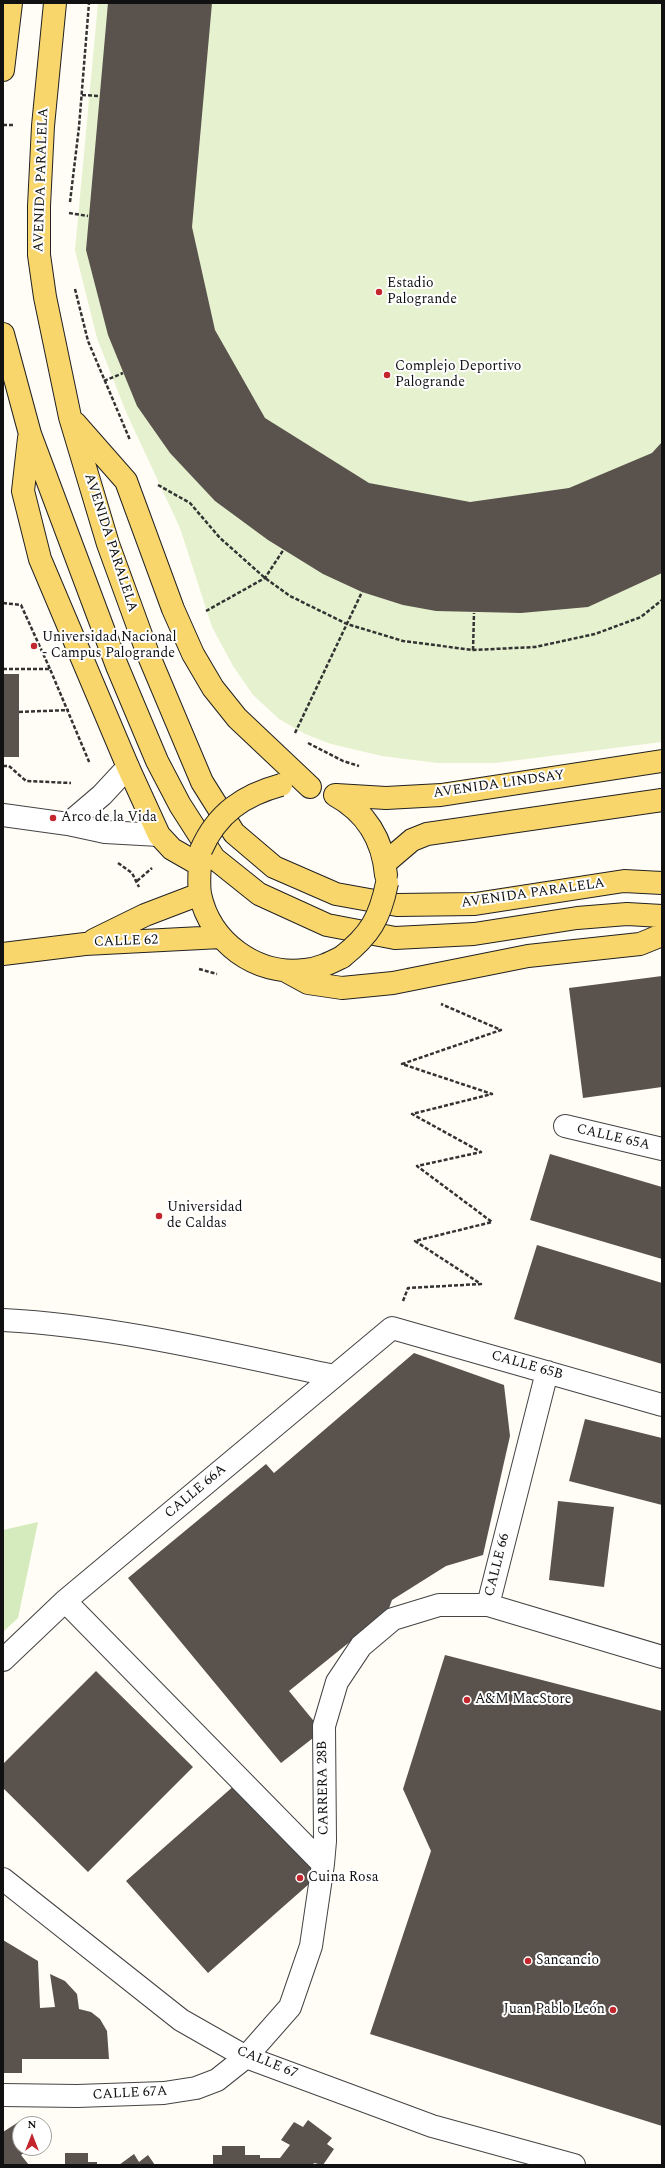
<!DOCTYPE html>
<html>
<head>
<meta charset="utf-8">
<style>
	body { margin:0 }
	#map { position:relative; width:665px; height:2168px; overflow:hidden; background:#fffdf5; font-family:Spectral,serif }
	canvas { display:block }
	.frame { position:absolute; inset:0; border:4px solid #111; pointer-events:none }
	.north { position:absolute; left:12px; top:2116px; width:40px; height:40px; box-sizing:border-box; background:#fff; border:1px solid #a0a0a0; border-radius:50%; rotate:0deg; font-size:11px; font-weight:700; line-height:16px; text-align:center; color:#111 }
	.north::after { content:''; display:block; margin:auto; width:14px; height:18px; background:#c4262e; clip-path:polygon(50% 0,100% 100%,50% 72%,0 100%) }
</style>
</head>
<body>
<div id="map">
<canvas width="665" height="2168"></canvas>
<div class="frame"></div>
<div class="north">N</div>
</div>
<script>
const c = document.querySelector('canvas').getContext('2d');
c.lineJoin = 'round';
function fillPath(path, color) { c.fillStyle = color; c.fill(path, 'evenodd'); }
function stroke(path, color, width, dash) { c.strokeStyle = color; c.lineWidth = width; c.lineCap = dash ? 'butt' : 'round'; c.setLineDash(dash || []); c.stroke(path); }
function write(font, color, halo, rows, align = 'center') {
  c.font = font + ' Spectral,serif'; c.lineWidth = 4; c.setLineDash([]); c.textBaseline = 'middle'; c.strokeStyle = halo; c.fillStyle = color; for (const [text, x, y, turn = 0] of rows) {
    c.save(); c.translate(x, y); c.rotate((+turn || 0) * Math.PI / 180); c.textAlign = isNaN(turn) ? turn : align; if (halo) c.strokeText(text, 0, 0); c.fillText(text, 0, 0); c.restore();
  }
}
fillPath(new Path2D(`
	M 38,1522 L 18,1618 L 3,1632 L 3,1530 Z`), '#d5ebbd');
fillPath(new Path2D(`
	M 98,3 L 662,3 L 662,742 L 495,763 L 437,763 L 382,756 L 331,744 L 305,734 L 279,719 L 253,695 L 233,666 L 212,627 L 180,528 L 126,412 L 97,338 L 75,250 Z`), '#e6f2cf');
fillPath(new Path2D(`
	M 108,3 L 212,3 L 192,227 L 215,330 L 265,418 L 369,483 L 470,502 L 569,488 L 652,453 L 662,442 L 662,573 L 588,607 L 521,613 L 436,611 L 403,605 L 362,592 L 323,574 L 268,540 L 215,501 L 170,453 L 137,406 L 108,335 L 86,250 Z
	M 3,674 L 19,674 L 19,757 L 3,757 Z
	M 662,976 L 662,1087 L 583,1098 L 569,988 Z
	M 550,1154 L 662,1187 L 662,1259 L 530,1220 Z
	M 537,1245 L 662,1283 L 662,1364 L 514,1319 Z
	M 414,1353 L 504,1385 L 510,1436 L 483,1555 L 446,1566 L 392,1600 L 388,1611 L 289,1691 L 322,1731 L 281,1763 L 128,1578 L 266,1464 L 274,1473 Z
	M 585,1419 L 662,1438 L 662,1505 L 569,1481 Z
	M 558,1501 L 614,1507 L 604,1587 L 549,1580 Z
	M 445,1655 L 662,1711 L 662,2126 L 370,2034 L 431,1851 L 403,1789 Z
	M 96,1671 L 193,1767 L 88,1872 L 3,1788 L 3,1764 Z
	M 236,1784 L 318,1876 L 208,1973 L 126,1881 Z
	M 3,1940 L 38,1961 L 40,2008 L 55,2007 L 50,1974 L 65,1981 L 77,1994 L 79,2009 L 91,2012 L 100,2019 L 107,2031 L 109,2059 L 22,2059 L 22,2073 L 3,2073 Z
	M 308,2120 L 332,2138 L 327,2144 L 334,2149 L 323,2165 L 314,2163 L 313,2165 L 213,2165 L 213,2155 L 222,2155 L 222,2146 L 245,2146 L 245,2155 L 260,2155 L 260,2158 L 280,2158 L 290,2145 L 281,2140 L 294,2122 L 303,2127 Z
	M 20,2121 L 22,2124 L 20,2124 L 20,2148 L 32,2148 L 21,2155 L 29,2165 L 3,2165 L 3,2132 Z
	M 65,2153 L 88,2153 L 88,2162 L 97,2162 L 97,2165 L 65,2165 Z
	M 134,2154 L 139,2162 L 148,2155 L 155,2165 L 119,2165 Z`), '#5a524d');
const minor = new Path2D(`
	M 3,815 L 68,824 L 105,832 L 159,835
	M 68,824 L 102,795 L 128,767
	M 565,1126 L 662,1149
	M 3,1320 C 115,1326 225,1353 334,1376
	M 65,1601 L 323,1864
	M 488,1605 L 547,1372
	M 3,1660 L 65,1601 L 392,1328 L 662,1405
	M 3,1879 L 181,2020 L 246,2057 L 432,2126 L 574,2165
	M 3,2095 L 77,2096 L 164,2093 L 196,2088 L 217,2080 L 246,2057 L 290,2007 L 311,1946 L 323,1864 L 325,1841 L 324,1726 L 337,1682 L 361,1646 L 393,1619 L 439,1605 L 488,1605 L 662,1657`);
const major = new Path2D(`
	M 55,3 L 43,126 L 39,206 L 39,255 L 45,297 L 70,417 L 108,544 L 148,654 L 202,782 L 234,833 L 274,867 L 336,894 L 397,905 L 475,904 L 624,881 L 662,883
	M 3,70 L 11,3
	M 3,334 L 30,434 L 117,666 L 157,761 L 180,805 L 214,858 L 259,894 L 327,925 L 395,938 L 474,934 L 577,918 L 627,914 L 662,916
	M 75,423 L 126,481 L 173,609 L 193,654 L 213,688 L 237,718 L 310,787
	M 29,438 L 23,491 L 40,559 L 128,767 L 159,835 L 172,849 L 200,865
	M 335,795 C 366,812 383,840 386,875
	M 336,795 L 386,798 L 441,795 L 662,761
	M 201,851 C 200,865 198,881 200,894 C 210,942 256,976 305,970 C 318,969 330,963 342,957
	M 385,863 L 412,840 L 427,834 L 662,800
	M 94,940 L 145,915 L 200,894
	M 3,954 L 85,944 L 221,937
	M 286,971 L 308,983 L 342,988 L 393,983 L 528,956 L 640,944 L 662,935`);
stroke(minor, '#444', 24);
stroke(major, '#222', 24);
stroke(new Path2D(`
	M 82,95 L 100,96
	M 3,125 L 14,125
	M 70,202 L 79,127 L 89,3
	M 69,213 L 88,216
	M 75,289 L 88,341 L 130,440
	M 104,381 L 123,373
	M 158,485 L 190,503 L 220,538 L 265,578 L 290,596 L 347,624 L 403,641 L 473,650 L 535,647 L 595,634 L 641,617 L 662,600
	M 3,603 L 21,605 L 50,669
	M 206,611 L 265,578 L 284,549
	M 473,650 L 474,613
	M 3,669 L 50,669 L 90,764
	M 19,712 L 69,710
	M 295,733 L 362,592
	M 308,743 L 343,761 L 359,766
	M 3,766 L 9,766 L 26,781 L 71,783
	M 118,863 L 132,873 L 139,887
	M 137,881 L 152,868
	M 199,969 L 217,974
	M 403,1301 L 408,1288 L 481,1284 L 415,1241 L 492,1222 L 417,1166 L 481,1152 L 412,1114 L 492,1094 L 402,1064 L 501,1030 L 441,1004`), '#333', 2.5, [4, 2]);
stroke(minor, '#fff', 22);
stroke(major, '#f9d66b', 22);
const majorBridge = new Path2D(`
	M 201,850 C 217,813 244,795 281,785
	M 342,957 C 370,935 380,918 387,883`);
stroke(majorBridge, '#222', 24, []);
stroke(majorBridge, '#f9d66b', 22);
for (const [x, y, r, color] of [
	[379,292,4,"#c4262e"],
	[387,375,4,"#c4262e"],
	[34,646,4,"#c4262e"],
	[53,818,4,"#c4262e"],
	[159,1216,4,"#c4262e"],
	[467,1700,4,"#c4262e"],
	[300,1878,4,"#c4262e"],
	[528,1961,4,"#c4262e"],
	[613,2010,4,"#c4262e"]
]) { const dot = new Path2D(); dot.arc(x, y, r, 0, 2 * Math.PI); c.fillStyle = color; c.fill(dot); stroke(dot, '#fff', 1.5); }
write('14px', '#111', '#fff', [
	["AVENIDA PARALELA",42,180,-88],
	["AVENIDA PARALELA",110,543,72],
	["AVENIDA LINDSAY",499,785,-8],
	["AVENIDA PARALELA",533,894,-8],
	["CALLE 62",126,942,-2],
	["CALLE 65A",613,1138,13],
	["CALLE 65B",527,1366,16],
	["CALLE 66A",196,1492,-40],
	["CALLE 66",498,1565,-76],
	["CARRERA 28B",324,1788,-91],
	["CALLE 67",267,2063,22],
	["CALLE 67A",130,2094,-3]
]);
write('14px', '#111', '#fff', [
	["Estadio",387,284],
	["Palogrande",387,300],
	["Complejo Deportivo",395,367],
	["Palogrande",395,383],
	["Universidad Nacional",42,638],
	["- Campus Palogrande",42,654],
	["Arco de la Vida",61,818],
	["Universidad",167,1208],
	["de Caldas",167,1224],
	["A&M MacStore",475,1700],
	["Cuina Rosa",308,1878],
	["Sancancio",536,1961],
	["Juan Pablo León",605,2010,"right"]
], 'left');
</script>
</body>
</html>
